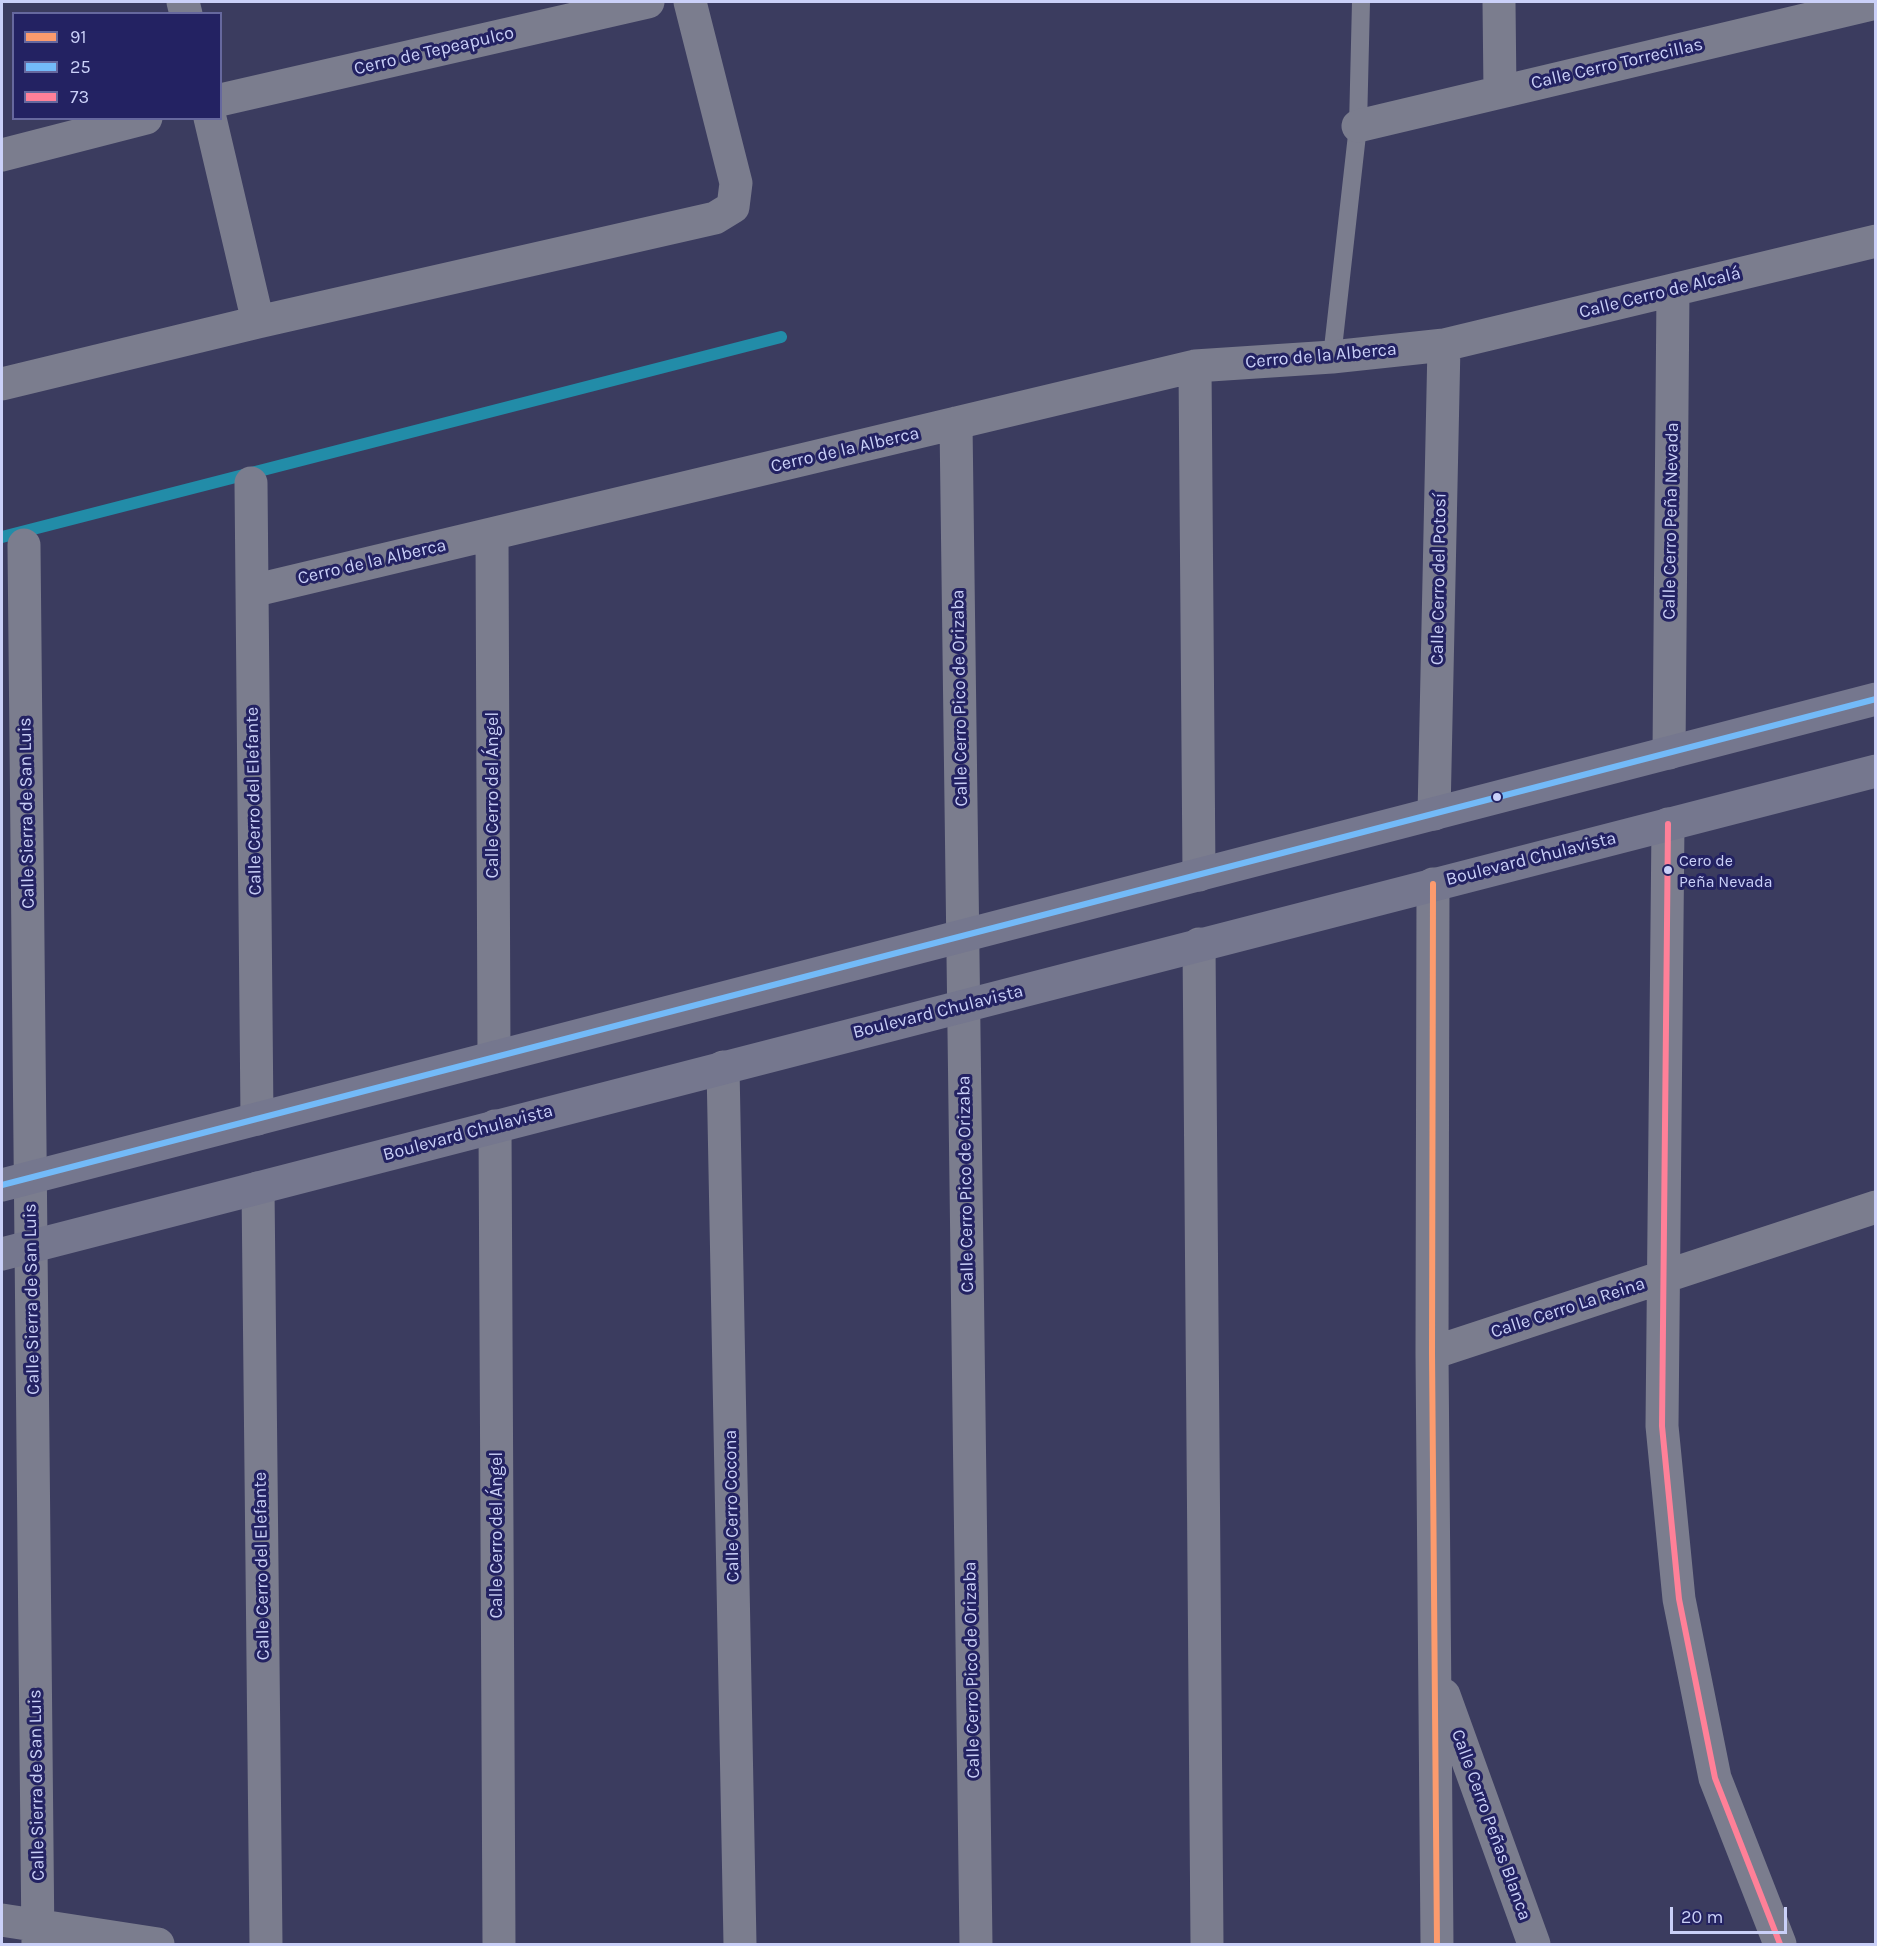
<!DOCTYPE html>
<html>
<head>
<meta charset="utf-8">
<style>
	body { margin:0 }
	#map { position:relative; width:1877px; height:1946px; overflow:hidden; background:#3b3c5f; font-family:Karla,sans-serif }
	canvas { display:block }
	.frame { position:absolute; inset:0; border:3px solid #cad0f8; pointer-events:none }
	.legend { position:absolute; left:12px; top:12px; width:210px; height:108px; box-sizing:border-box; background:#232262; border:2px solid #66689e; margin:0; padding:8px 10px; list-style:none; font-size:18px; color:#cad0f8 }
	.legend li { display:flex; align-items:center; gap:12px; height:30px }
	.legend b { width:30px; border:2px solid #66689e }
	.scale { position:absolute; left:1670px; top:1907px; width:117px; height:27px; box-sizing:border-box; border:3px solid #cad0f8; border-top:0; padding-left:8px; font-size:18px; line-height:21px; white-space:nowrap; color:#cad0f8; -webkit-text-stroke:4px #232262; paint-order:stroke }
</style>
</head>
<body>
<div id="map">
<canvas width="1877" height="1946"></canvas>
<div class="frame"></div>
<ul class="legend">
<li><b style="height:8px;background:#fc9b6d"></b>91</li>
<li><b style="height:8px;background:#73baf8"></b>25</li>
<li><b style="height:8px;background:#ff8098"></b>73</li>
</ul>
<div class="scale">20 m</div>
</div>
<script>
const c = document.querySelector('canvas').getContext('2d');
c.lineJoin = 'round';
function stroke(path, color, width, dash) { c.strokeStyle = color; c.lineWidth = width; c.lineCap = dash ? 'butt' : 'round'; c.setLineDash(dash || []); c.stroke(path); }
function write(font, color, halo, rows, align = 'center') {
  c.font = font + ' Karla,sans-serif'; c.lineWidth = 6; c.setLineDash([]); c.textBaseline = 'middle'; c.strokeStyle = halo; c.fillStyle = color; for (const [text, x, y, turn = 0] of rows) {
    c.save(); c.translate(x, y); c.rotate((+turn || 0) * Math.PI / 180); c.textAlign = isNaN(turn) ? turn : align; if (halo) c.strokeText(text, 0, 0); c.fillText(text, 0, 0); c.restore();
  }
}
stroke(new Path2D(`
	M 2,537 L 781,337`), '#228ca8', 12);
stroke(new Path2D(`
	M 1332,357 L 1358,126 L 1361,2`), '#7b7d8e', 18);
stroke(new Path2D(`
	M 183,2 L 186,14
	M 1499,2 L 1500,92
	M 220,100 L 648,2
	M 210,118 L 258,322
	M 1358,126 L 1876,3
	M 2,155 L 146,118
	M 1195,366 L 1199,875
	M 2,384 L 258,322 L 715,218 L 733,207 L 736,183 L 690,2
	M 956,423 L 976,1944
	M 251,483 L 257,1119
	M 492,534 L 494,1057
	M 24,545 L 38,1944
	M 252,591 L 1195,366 L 1332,357 L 1444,345 L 1876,241
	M 1669,753 L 1673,290
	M 1434,814 L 1444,345
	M 1668,824 L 1662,1426 L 1679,1599 L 1715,1778 L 1780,1944
	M 1433,884 L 1432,1353 L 1437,1944
	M 1199,944 L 1207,1944
	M 723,1067 L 740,1944
	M 495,1126 L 499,1944
	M 258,1188 L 266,1944
	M 1432,1353 L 1876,1207
	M 1444,1695 L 1534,1944
	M 2,1920 L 158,1944`), '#7b7d8e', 33);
stroke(new Path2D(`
	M 2,1185 L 1876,699
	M 2,1254 L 1876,771`), '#75778e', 33);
stroke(new Path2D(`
	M 1433,884 L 1432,1353 L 1437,1944`), '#fc9b6d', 6);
stroke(new Path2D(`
	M 2,1185 L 1876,699`), '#73baf8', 6);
stroke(new Path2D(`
	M 1668,824 L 1662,1426 L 1679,1599 L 1715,1778 L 1780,1944`), '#ff8098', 6);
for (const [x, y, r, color] of [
	[1497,797,5,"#cad0f8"],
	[1668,870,5,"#cad0f8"]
]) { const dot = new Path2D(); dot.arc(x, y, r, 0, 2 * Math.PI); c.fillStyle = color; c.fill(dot); stroke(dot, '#232262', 2); }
write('16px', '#cad0f8', '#232262', [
	["Cero de",1679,861],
	["Peña Nevada",1679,882]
], 'left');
write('18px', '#cad0f8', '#232262', [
	["Cerro de Tepeapulco",434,51,-13],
	["Calle Cerro Torrecillas",1617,64,-13],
	["Calle Cerro de Alcalá",1660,293,-14],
	["Cerro de la Alberca",1321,356,-5],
	["Cerro de la Alberca",845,450,-13],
	["Calle Cerro Peña Nevada",1671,521,-89],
	["Cerro de la Alberca",372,562,-13],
	["Calle Cerro del Potosí",1439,579,-89],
	["Calle Cerro Pico de Orizaba",960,698,-91],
	["Calle Cerro del Ángel",493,795,-90],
	["Calle Cerro del Elefante",254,801,-91],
	["Calle Sierra de San Luis",27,813,-91],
	["Boulevard Chulavista",1531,859,-14],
	["Boulevard Chulavista",938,1012,-14],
	["Boulevard Chulavista",468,1133,-15],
	["Calle Cerro Pico de Orizaba",966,1184,-91],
	["Calle Sierra de San Luis",32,1299,-91],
	["Calle Cerro La Reina",1568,1308,-18],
	["Calle Cerro Cocona",732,1506,-91],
	["Calle Cerro del Ángel",497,1535,-90],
	["Calle Cerro del Elefante",262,1566,-91],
	["Calle Cerro Pico de Orizaba",972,1670,-91],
	["Calle Sierra de San Luis",37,1785,-91],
	["Calle Cerro Peñas Blanca",1491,1825,70]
]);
</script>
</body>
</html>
